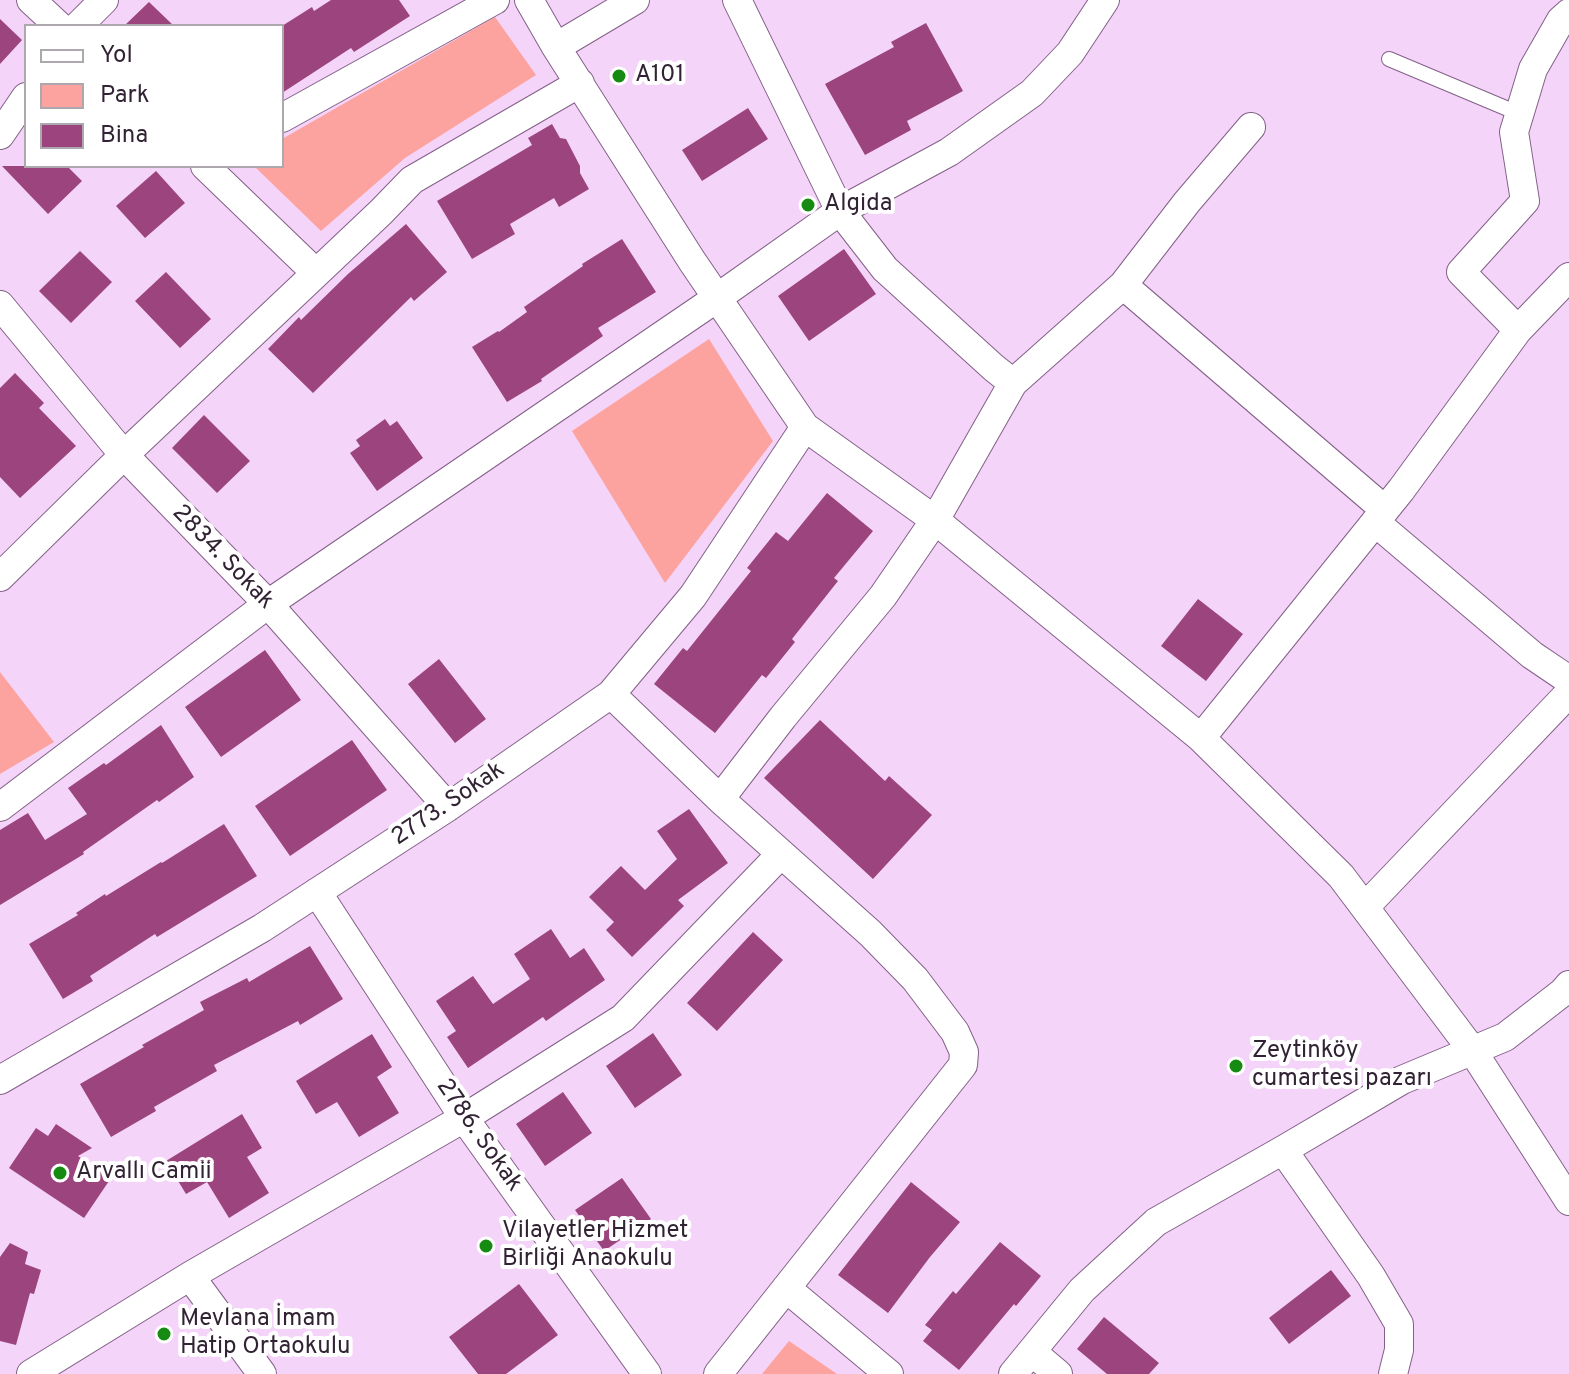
<!DOCTYPE html>
<html>
<head>
<meta charset="utf-8">
<style>
	body { margin:0 }
	#map { position:relative; width:1569px; height:1374px; overflow:hidden; background:#f5d4f9; font-family:Overpass,sans-serif }
	canvas { display:block }
	.legend { position:absolute; left:24px; top:24px; width:260px; height:144px; box-sizing:border-box; background:#fff; border:2px solid #ada7ae; margin:0; padding:10px 14px; list-style:none; font-size:24px; color:#322334 }
	.legend li { display:flex; align-items:center; gap:16px; height:40px }
	.legend b { width:40px; border:2px solid #ada7ae }
</style>
</head>
<body>
<div id="map">
<canvas width="1569" height="1374"></canvas>
<ul class="legend">
<li><b style="height:10px;background:#fff"></b>Yol</li>
<li><b style="height:22px;background:#fca39f"></b>Park</li>
<li><b style="height:22px;background:#9b447e"></b>Bina</li>
</ul>
</div>
<script>
const c = document.querySelector('canvas').getContext('2d');
c.lineJoin = 'round';
function fillPath(path, color) { c.fillStyle = color; c.fill(path, 'evenodd'); }
function stroke(path, color, width, dash) { c.strokeStyle = color; c.lineWidth = width; c.lineCap = dash ? 'butt' : 'round'; c.setLineDash(dash || []); c.stroke(path); }
function write(font, color, halo, rows, align = 'center') {
  c.font = font + ' Overpass,sans-serif'; c.lineWidth = 8; c.setLineDash([]); c.textBaseline = 'middle'; c.strokeStyle = halo; c.fillStyle = color; for (const [text, x, y, turn = 0] of rows) {
    c.save(); c.translate(x, y); c.rotate((+turn || 0) * Math.PI / 180); c.textAlign = isNaN(turn) ? turn : align; if (halo) c.strokeText(text, 0, 0); c.fillText(text, 0, 0); c.restore();
  }
}
fillPath(new Path2D(`
	M 495,17 L 536,75 L 405,158 L 321,231 L 254,166 L 282,166 L 282,139 Z
	M 709,339 L 773,441 L 665,583 L 572,431 Z
	M 0,672 L 54,742 L 0,774 Z
	M 789,1341 L 837,1374 L 762,1374 Z`), '#fca39f');
fillPath(new Path2D(`
	M 331,0 L 399,0 L 410,16 L 354,52 L 351,48 L 282,93 L 282,26 L 312,7 L 314,11 Z
	M 149,2 L 174,26 L 124,26 Z
	M 0,19 L 22,40 L 0,64 Z
	M 926,23 L 963,91 L 907,121 L 911,130 L 865,155 L 825,84 L 894,47 L 891,42 Z
	M 748,108 L 768,139 L 702,181 L 682,150 Z
	M 552,124 L 560,138 L 566,139 L 580,166 L 580,173 L 589,189 L 559,207 L 554,198 L 510,224 L 515,234 L 472,259 L 437,201 L 532,145 L 528,138 Z
	M 2,166 L 67,166 L 82,181 L 48,214 Z
	M 156,171 L 185,203 L 145,238 L 116,206 Z
	M 406,224 L 447,272 L 414,301 L 411,297 L 313,393 L 268,349 L 299,317 L 301,320 L 348,274 Z
	M 622,239 L 656,292 L 598,328 L 603,336 L 541,379 L 542,381 L 507,402 L 472,347 L 498,331 L 499,332 L 527,312 L 524,307 L 583,266 L 582,264 Z
	M 844,249 L 876,294 L 809,341 L 778,296 Z
	M 80,251 L 112,282 L 71,323 L 39,291 Z
	M 166,272 L 211,319 L 180,348 L 135,301 Z
	M 15,373 L 44,403 L 39,408 L 76,446 L 20,498 L 0,477 L 0,388 Z
	M 204,415 L 250,461 L 217,493 L 172,448 Z
	M 385,419 L 390,426 L 397,421 L 423,458 L 377,491 L 350,453 L 360,446 L 356,440 Z
	M 827,493 L 873,531 L 834,578 L 838,581 L 792,639 L 795,642 L 766,678 L 762,675 L 715,733 L 654,684 L 683,648 L 687,651 L 751,571 L 747,568 L 776,532 L 788,541 Z
	M 1198,599 L 1243,634 L 1206,681 L 1161,646 Z
	M 265,650 L 301,700 L 221,757 L 185,707 Z
	M 439,659 L 486,719 L 455,743 L 408,684 Z
	M 820,720 L 885,781 L 889,776 L 932,815 L 873,879 L 764,778 Z
	M 161,725 L 194,777 L 159,802 L 157,800 L 83,852 L 84,854 L 0,905 L 0,830 L 28,813 L 45,840 L 87,814 L 68,788 L 104,763 L 106,765 Z
	M 352,740 L 387,790 L 290,856 L 255,806 Z
	M 689,809 L 728,863 L 678,900 L 684,906 L 632,957 L 606,930 L 614,922 L 589,897 L 621,866 L 645,890 L 677,859 L 657,831 Z
	M 224,824 L 257,876 L 157,937 L 155,934 L 90,976 L 93,981 L 63,999 L 29,944 L 78,915 L 76,913 L 105,894 L 106,896 L 161,862 L 162,863 Z
	M 551,929 L 570,958 L 584,948 L 605,980 L 546,1021 L 543,1017 L 468,1068 L 447,1037 L 456,1031 L 436,1001 L 473,976 L 493,1004 L 530,979 L 514,954 Z
	M 753,932 L 783,960 L 717,1031 L 687,1003 Z
	M 310,946 L 343,999 L 300,1025 L 298,1021 L 214,1065 L 217,1071 L 154,1107 L 156,1111 L 111,1137 L 80,1084 L 144,1047 L 142,1045 L 204,1010 L 200,1002 L 247,978 L 249,982 Z
	M 653,1033 L 682,1075 L 635,1108 L 606,1066 Z
	M 372,1034 L 392,1067 L 377,1077 L 399,1113 L 359,1137 L 337,1102 L 316,1114 L 296,1081 Z
	M 563,1092 L 592,1133 L 545,1166 L 516,1124 Z
	M 242,1114 L 262,1148 L 247,1157 L 269,1193 L 229,1218 L 207,1182 L 186,1194 L 166,1161 Z
	M 56,1124 L 92,1148 L 78,1156 L 111,1178 L 84,1218 L 9,1168 L 36,1128 L 48,1136 Z
	M 622,1178 L 651,1219 L 604,1251 L 575,1210 Z
	M 911,1182 L 960,1222 L 930,1257 L 888,1313 L 838,1275 Z
	M 1000,1242 L 1041,1276 L 1016,1306 L 1014,1304 L 959,1370 L 923,1341 L 932,1330 L 925,1325 L 953,1291 L 956,1294 Z
	M 10,1243 L 28,1252 L 25,1264 L 41,1270 L 34,1294 L 30,1293 L 16,1345 L 0,1341 L 0,1257 Z
	M 1331,1270 L 1351,1296 L 1289,1344 L 1269,1318 Z
	M 519,1284 L 558,1335 L 506,1374 L 478,1374 L 449,1337 Z
	M 1104,1317 L 1159,1363 L 1149,1374 L 1107,1374 L 1077,1349 Z`), '#9b447e');
const lane = new Path2D(`
	M 1389,59 L 1520,114`);
const street = new Path2D(`
	M 31,0 L 59,26
	M 737,0 L 840,211 L 949,152 L 1032,93 L 1070,53 L 1105,0
	M 78,26 L 104,0
	M 556,47 L 635,0
	M 282,118 L 495,0
	M 0,135 L 26,97
	M 205,166 L 316,273
	M 1123,285 L 1385,510
	M 0,305 L 124,455 L 268,604 L 448,807
	M 1518,330 L 1461,272 L 1525,201 L 1514,132 L 1533,69 L 1561,20 L 1569,13
	M 1013,383 L 1123,285 L 1187,202 L 1251,127
	M 1375,522 L 1532,655 L 1569,680
	M 0,577 L 124,455 L 381,212 L 412,180 L 580,83
	M 611,694 L 720,799 L 870,933 L 915,979 L 955,1032 L 964,1052 L 963,1065 L 718,1374
	M 1201,738 L 1401,490 L 1518,330 L 1569,277
	M 720,799 L 783,717 L 883,596 L 935,520 L 1201,738 L 1341,876 L 1472,1050 L 1569,1201
	M 0,807 L 268,604 L 717,298 L 840,211 L 885,269 L 994,368 L 1013,383 L 935,520 L 805,427 L 692,261 L 556,47 L 529,0
	M 317,892 L 464,1118 L 647,1374
	M 1365,907 L 1569,693
	M 0,1080 L 262,928 L 448,807 L 611,694 L 693,596 L 805,427
	M 1283,1150 L 1371,1276 L 1399,1324 L 1399,1350 L 1393,1374
	M 190,1276 L 262,1374
	M 786,1288 L 889,1374
	M 1032,1352 L 1058,1374
	M 31,1374 L 190,1276 L 464,1118 L 623,1018 L 781,854
	M 1013,1374 L 1082,1290 L 1156,1222 L 1283,1150 L 1402,1080 L 1505,1037 L 1563,992 L 1569,985`);
stroke(lane, '#836088', 16);
stroke(street, '#836088', 30);
stroke(lane, '#fff', 14);
stroke(street, '#fff', 28);
for (const [x, y, r, color] of [
	[619,76,8,"#158b11"],
	[808,205,8,"#158b11"],
	[1236,1066,8,"#158b11"],
	[60,1173,8,"#158b11"],
	[486,1246,8,"#158b11"],
	[164,1334,8,"#158b11"]
]) { const dot = new Path2D(); dot.arc(x, y, r, 0, 2 * Math.PI); c.fillStyle = color; c.fill(dot); stroke(dot, '#fff', 3); }
write('24px', '#322334', '#fff', [
	["A101",635,76],
	["Algida",824,205],
	["Zeytinköy",1252,1052],
	["cumartesi pazarı",1252,1080],
	["Arvallı Camii",76,1173],
	["Vilayetler Hizmet",502,1232],
	["Birliği Anaokulu",502,1260],
	["Mevlana İmam",180,1320],
	["Hatip Ortaokulu",180,1348]
], 'left');
write('24px', '#322334', '#fff', [
	["2834. Sokak",222,558,46],
	["2773. Sokak",449,805,-34],
	["2786. Sokak",478,1136,55]
]);
</script>
</body>
</html>
